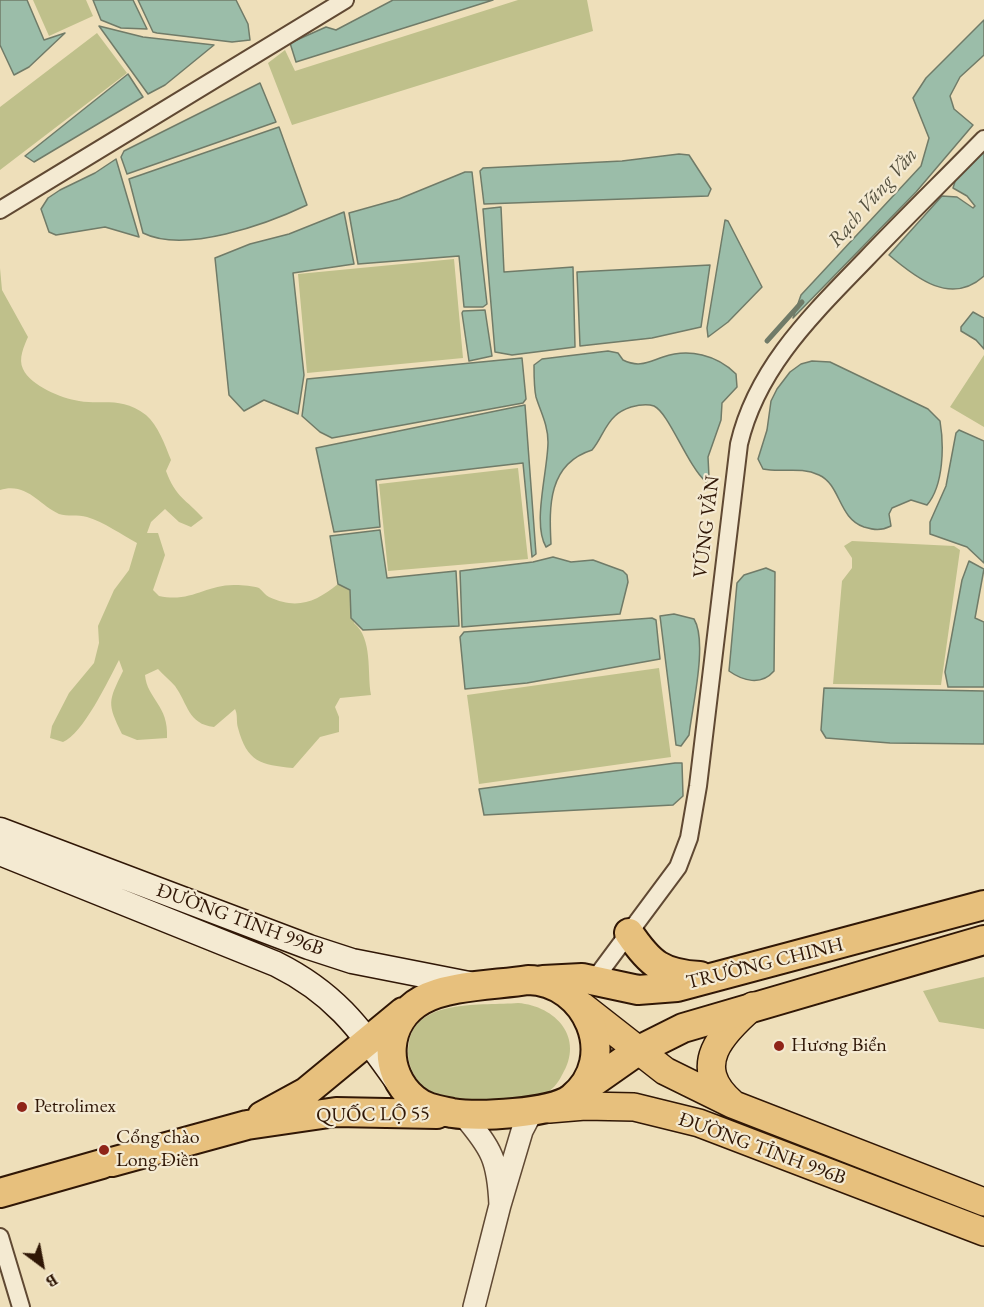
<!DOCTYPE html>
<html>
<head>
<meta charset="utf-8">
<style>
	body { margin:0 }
	#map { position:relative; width:984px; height:1307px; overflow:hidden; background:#eedfba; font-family:"EB Garamond",serif }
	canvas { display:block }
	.north { position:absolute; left:12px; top:1235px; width:60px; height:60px; -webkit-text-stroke:4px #f4ead2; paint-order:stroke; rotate:148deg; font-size:16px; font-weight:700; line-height:24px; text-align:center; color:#301706 }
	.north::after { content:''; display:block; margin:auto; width:21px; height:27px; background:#301706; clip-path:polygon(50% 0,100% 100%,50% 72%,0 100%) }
</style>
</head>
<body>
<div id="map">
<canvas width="984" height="1307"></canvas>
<div class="north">B</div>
</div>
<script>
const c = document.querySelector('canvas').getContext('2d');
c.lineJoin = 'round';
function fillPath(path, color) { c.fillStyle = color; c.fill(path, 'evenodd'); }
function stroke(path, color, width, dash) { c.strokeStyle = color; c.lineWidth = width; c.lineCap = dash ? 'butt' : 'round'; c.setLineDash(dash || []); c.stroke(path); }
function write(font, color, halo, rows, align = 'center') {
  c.font = font + ' "EB Garamond",serif'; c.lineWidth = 4.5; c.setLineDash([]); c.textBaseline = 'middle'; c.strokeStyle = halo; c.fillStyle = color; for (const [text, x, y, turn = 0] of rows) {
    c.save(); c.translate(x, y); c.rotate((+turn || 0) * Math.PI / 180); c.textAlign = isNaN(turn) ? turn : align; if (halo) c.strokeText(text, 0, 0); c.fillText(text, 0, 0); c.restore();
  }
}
fillPath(new Path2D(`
	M 33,0 L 86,0 L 93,16 L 49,36 Z
	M 518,0 L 587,0 L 593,31 L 292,125 L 268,63 L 285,50 L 295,71 Z
	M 97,33 L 127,73 L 0,170 L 0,107 Z
	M 454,259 L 463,358 L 307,373 L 298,274 Z
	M 0,268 L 2,290 L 28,337 C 24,346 18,359 23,369 C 31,386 61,398 79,401 C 104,405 121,396 146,415 C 158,425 165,445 171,460 L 166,471 C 176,498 186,499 203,518 L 191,527 L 179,522 L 165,509 L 151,522 L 147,533 L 158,533 L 165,555 L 153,590 L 159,596 C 192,603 206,584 236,585 C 242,585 254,586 259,588 C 263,591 265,595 269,597 C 297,610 316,602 338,584 L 350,590 L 354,623 C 373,639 367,672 371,695 L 340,698 L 335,707 L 339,717 L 339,732 L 320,737 L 293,768 C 261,765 247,762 238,728 C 236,721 238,715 235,709 L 214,727 C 188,724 188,704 175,686 C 170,680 163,675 158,669 L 145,675 C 147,699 169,705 167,738 L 137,740 L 122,734 C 107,703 108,702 123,671 L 119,660 C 108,681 83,734 63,742 L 50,738 L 52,726 L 69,693 L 94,663 L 99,643 L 98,626 L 114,590 L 129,570 L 137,543 C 122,535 104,522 87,517 C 78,514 67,517 59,514 C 39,505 27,482 0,490 Z
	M 984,355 L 984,427 L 950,407 Z
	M 518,468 L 528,559 L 388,571 L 379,484 Z
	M 852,541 L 954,546 L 960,550 L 941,685 L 833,684 L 842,581 L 852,568 L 852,558 L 844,546 Z
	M 659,668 L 671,757 L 479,784 L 467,695 Z
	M 984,977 L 984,1029 L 939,1022 L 923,991 Z
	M 518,1003 C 556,1006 585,1038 562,1075 C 558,1083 552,1091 543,1094 C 521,1103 495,1099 471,1099 C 451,1099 431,1100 418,1081 C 410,1069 406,1057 409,1043 C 415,998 484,1006 518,1003 Z`), '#bfc08b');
const water = new Path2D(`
	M 0,0 L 27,0 L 44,40 L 65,33 L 29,67 L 14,75 L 0,45 Z
	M 93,0 L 133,0 L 147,29 L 121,28 L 101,20 Z
	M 138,0 L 236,0 L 248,24 L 250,40 L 232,42 L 157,33 L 153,32 Z
	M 393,0 L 493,0 L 296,62 L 290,43 L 326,27 L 336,30 Z
	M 984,20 L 984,55 L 960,77 L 950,96 L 954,109 L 973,125 L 916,192 L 793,318 L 801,295 L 921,166 L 929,138 L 913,98 L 926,78 Z
	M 99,26 L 143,37 L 214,45 L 165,85 L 148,94 Z
	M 128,74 L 143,97 L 34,162 L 25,156 Z
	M 260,83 L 276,122 L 127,174 L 121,157 L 124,151 Z
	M 279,127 L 307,205 C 267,224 185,254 143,233 L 129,179 Z
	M 984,146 L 984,276 C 951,306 916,278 889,255 L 942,196 L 957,197 L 973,208 L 975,206 L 967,196 L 953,188 L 957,175 Z
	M 679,154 L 689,155 L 711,189 L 708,196 L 484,204 L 480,171 L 483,168 L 622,161 Z
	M 116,159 L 139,237 L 105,227 L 56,235 L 49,232 L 41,209 L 48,198 L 60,190 L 95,173 Z
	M 465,172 L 472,172 L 487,304 L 483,307 L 464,307 L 459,256 L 358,264 L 349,213 L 399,199 Z
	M 501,207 L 504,272 L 573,267 L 575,347 L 512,355 L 495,352 L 483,209 Z
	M 344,212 L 354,264 L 293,273 L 304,375 L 298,414 L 264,400 L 244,411 L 229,395 L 215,258 L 250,244 L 289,234 Z
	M 725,220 L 728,221 L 762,287 L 728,322 L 708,337 L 707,328 Z
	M 710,265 L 701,327 L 652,338 L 580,346 L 577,272 Z
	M 485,310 L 492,356 L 469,361 L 462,313 L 463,311 Z
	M 973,312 L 984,318 L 984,349 L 976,340 L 961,331 L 961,327 Z
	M 608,351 L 618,353 L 623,360 C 639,368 648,362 663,357 C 689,348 717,355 736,374 L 737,387 L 722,403 L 721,420 L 708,457 L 709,477 L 706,482 C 687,465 669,413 654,406 C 646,403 638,405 631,407 C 625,409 619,412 615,416 C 604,426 601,440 592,450 C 548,464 549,506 551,544 L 546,547 C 532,524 548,470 548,442 C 548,425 541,413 536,397 C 534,388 534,375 534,365 L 542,359 Z
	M 522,358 L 526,399 L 523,403 L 332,438 L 320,432 L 302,416 L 307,379 Z
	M 812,361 L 830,362 L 928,409 L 940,421 C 944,445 944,485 927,505 L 911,500 L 892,508 L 889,514 L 891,526 C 881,531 874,530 864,527 C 838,518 841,485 819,475 C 800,466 782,473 763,469 L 758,459 L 767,430 L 771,401 L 777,389 L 790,372 L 801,364 Z
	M 525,405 L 536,554 L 532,557 L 523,463 L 376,480 L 380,527 L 334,532 L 316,448 Z
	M 959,430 L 984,441 L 984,563 L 967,547 L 930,534 L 930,522 L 946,486 L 956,433 Z
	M 380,530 L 387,578 L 456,571 L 459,626 L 363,630 L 351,618 L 350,590 L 338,584 L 330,536 Z
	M 553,557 L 571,562 L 593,560 L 623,571 L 627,575 L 628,582 L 620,614 L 462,627 L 460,571 L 533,562 Z
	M 969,561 L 984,569 L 975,618 L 984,622 L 984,687 L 948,687 L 945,672 L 962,580 Z
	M 766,568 L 775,572 L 774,671 C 761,686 743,681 729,671 L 737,583 L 744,575 Z
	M 674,614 L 694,619 C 708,642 692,708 689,735 L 681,746 L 676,745 L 660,616 Z
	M 652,618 L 656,620 L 660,659 L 527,683 L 465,689 L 460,637 L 464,632 Z
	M 824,688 L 984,691 L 984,744 L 890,743 L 826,738 L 821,730 Z
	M 675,763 L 682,763 L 683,796 L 673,805 L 484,815 L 479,789 Z`);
fillPath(water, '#9bbda9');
stroke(water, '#707b68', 1.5);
stroke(new Path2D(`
	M 767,341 L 802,302`), '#707b68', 5);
const minor = new Path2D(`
	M 0,210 L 345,0
	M 594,980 L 678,867 L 689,838 L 698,786 L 739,444 C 757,367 813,314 866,259 C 905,218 945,179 984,139
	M 0,1237 L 21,1307`);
const tertiary = new Path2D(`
	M 463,1115 C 492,1149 498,1160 500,1205 L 522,1131 L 533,1110
	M 474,1307 L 500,1205`);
const secondary = new Path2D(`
	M 0,830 L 309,947 L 352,961 L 469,984
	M 0,853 L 276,964 C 336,994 359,1028 397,1081`);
const primary = new Path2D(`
	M 582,1006 L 665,1071 L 732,1104 L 984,1202
	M 732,1103 C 689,1066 722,1033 753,1006
	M 549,1109 L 585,1106 L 634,1107 L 699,1123 L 984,1232`);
const trunk = new Path2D(`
	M 629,933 C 650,964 662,974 700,976
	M 528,980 C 587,981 621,1058 572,1098 C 552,1114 477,1117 452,1113 C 438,1110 424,1108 414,1099 C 382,1072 384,1021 422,1000 C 448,985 498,985 528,980 Z
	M 543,980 L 582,978 L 638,990 L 677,987 L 984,905
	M 582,1090 L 639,1050 L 683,1028 L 984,940
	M 262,1116 L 306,1092 L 403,1012
	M 112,1162 L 247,1125 L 336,1112 L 437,1114
	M 0,1193 L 102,1164`);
stroke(minor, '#604933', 20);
stroke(tertiary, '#604933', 24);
stroke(secondary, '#301706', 27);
stroke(primary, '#301706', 30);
stroke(trunk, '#301706', 32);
stroke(minor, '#f4ead2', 16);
stroke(tertiary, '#f4ead2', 21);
stroke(secondary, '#f4ead2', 24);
stroke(primary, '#e7c07d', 27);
stroke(trunk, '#e7c07d', 28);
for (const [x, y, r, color] of [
	[779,1046,6,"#8f2418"],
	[22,1107,6,"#8f2418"],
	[104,1150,6,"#8f2418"]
]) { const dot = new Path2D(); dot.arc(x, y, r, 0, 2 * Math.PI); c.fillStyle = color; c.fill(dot); stroke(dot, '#f4ead2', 2); }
write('20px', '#301706', '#f4ead2', [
	["VŨNG VẰN",707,527,-83],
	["ĐƯỜNG TỈNH 996B",240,920,20],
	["TRƯỜNG CHINH",765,964,-14],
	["QUỐC LỘ 55",373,1115,-1],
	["ĐƯỜNG TỈNH 996B",762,1149,20]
]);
write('20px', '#301706', '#f4ead2', [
	["Hương Biển",791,1046],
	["Petrolimex",34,1107],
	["Cổng chào",116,1138],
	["Long Điền",116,1161]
], 'left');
write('italic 21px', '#55513f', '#f4ead2', [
	["Rạch Vũng Vằn",873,198,-49]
]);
</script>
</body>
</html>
